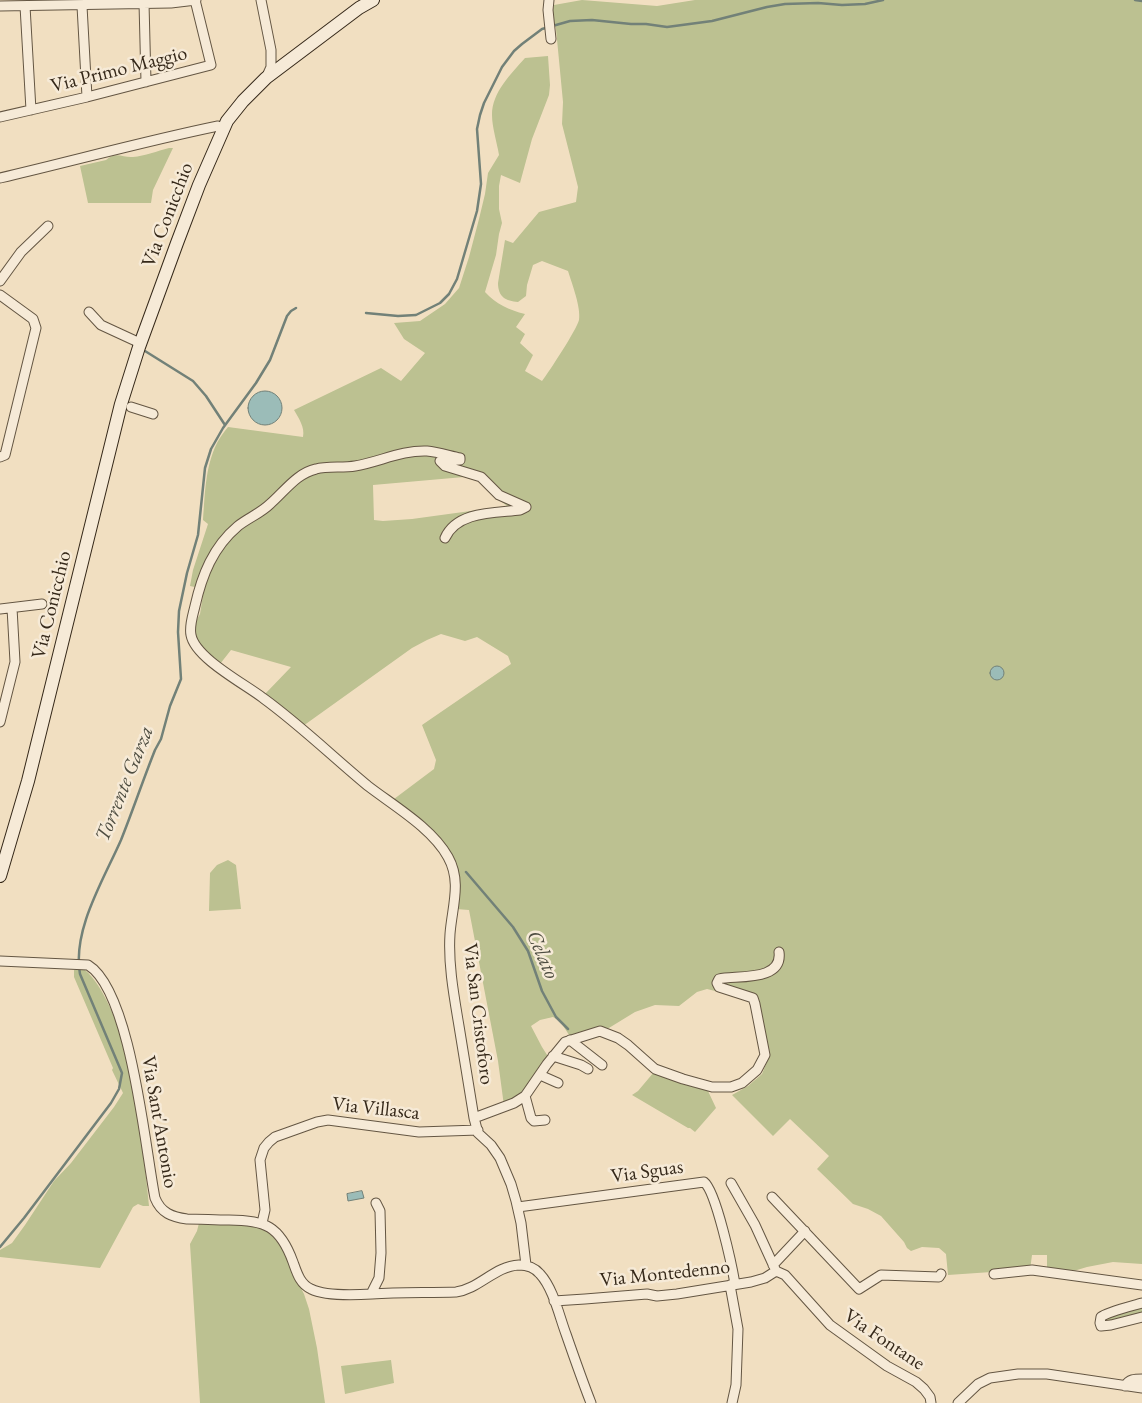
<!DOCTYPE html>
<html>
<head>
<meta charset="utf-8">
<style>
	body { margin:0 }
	canvas { display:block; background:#f1dfc1 }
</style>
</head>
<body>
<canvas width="1142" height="1403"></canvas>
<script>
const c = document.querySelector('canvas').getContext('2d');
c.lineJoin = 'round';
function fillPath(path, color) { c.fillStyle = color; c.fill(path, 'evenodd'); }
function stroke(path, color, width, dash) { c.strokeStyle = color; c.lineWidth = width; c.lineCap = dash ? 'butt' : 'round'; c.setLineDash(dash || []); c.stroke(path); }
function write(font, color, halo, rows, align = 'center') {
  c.font = font + ' "EB Garamond",serif'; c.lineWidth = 5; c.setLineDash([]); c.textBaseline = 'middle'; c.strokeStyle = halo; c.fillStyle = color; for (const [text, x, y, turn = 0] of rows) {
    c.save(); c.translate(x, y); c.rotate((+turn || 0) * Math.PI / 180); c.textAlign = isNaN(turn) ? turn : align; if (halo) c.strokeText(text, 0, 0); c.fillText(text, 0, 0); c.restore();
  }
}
fillPath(new Path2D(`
	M 582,0 L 657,6 L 695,0 L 1142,0 L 1142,1264 L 1113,1262 L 1087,1267 L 1067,1273 L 1047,1271 L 1047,1255 L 1032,1255 L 1030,1270 L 1006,1271 L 948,1275 L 946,1254 L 939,1248 L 922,1247 L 911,1251 L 907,1248 L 904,1242 L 881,1216 L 868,1209 L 853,1204 L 817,1169 L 829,1156 L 790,1119 L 773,1136 L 732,1095 L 748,1086 L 762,1074 L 770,1054 L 756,994 L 726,985 L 725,983 L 728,981 L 752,980 L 773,975 L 763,971 L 748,973 L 728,974 L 715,987 L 719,992 L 707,989 L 697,992 L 679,1006 L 655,1005 L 635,1012 L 604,1031 L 571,1038 L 560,1021 L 553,1017 L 540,1020 L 531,1026 L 542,1047 L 549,1058 L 524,1095 L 504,1106 L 498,1061 L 469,910 L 456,909 L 459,883 L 420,820 L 394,799 L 434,769 L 436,760 L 422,725 L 511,664 L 508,656 L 477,637 L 465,641 L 441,634 L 427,640 L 412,648 L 303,726 L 265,694 L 291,667 L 231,650 L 220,664 L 202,649 L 195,637 L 195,623 L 200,614 L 204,589 L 190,586 L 193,570 L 208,524 L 203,520 C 205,495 205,467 217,443 C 220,437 224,432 228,427 L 303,437 C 305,427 299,419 294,410 L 381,368 L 401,381 L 425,353 L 404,339 L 394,323 L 420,321 L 445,304 L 459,288 L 469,257 L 479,219 L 485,194 L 488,173 L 499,155 C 497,143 492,127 492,115 C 492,92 511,74 525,58 L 548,56 L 550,85 L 549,95 L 532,139 L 520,183 L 501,175 L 499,186 L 499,209 L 502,223 L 499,234 L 496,255 L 485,292 C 496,304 509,310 525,314 L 516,327 L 525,334 L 520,343 L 533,355 L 525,371 L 542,381 C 549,372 577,329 579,320 C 581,307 572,284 568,271 L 542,261 L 533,265 L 527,285 L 526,296 L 518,302 C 506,301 498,297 498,283 L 505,240 L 513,243 L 539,212 L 576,202 L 578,187 L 562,124 L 563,102 L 556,29 L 552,14 L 554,5 ZM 464,477 L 481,482 L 494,496 L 507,506 L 412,519 L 383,521 L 374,520 L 373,485 Z
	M 169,148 L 173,148 L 153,190 L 151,203 L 88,203 L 80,166 L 106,160 C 116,151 123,158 133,157 C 145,156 157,151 169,148 Z
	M 228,860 L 236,865 L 241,909 L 209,911 L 210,873 L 217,865 Z
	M 74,970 L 85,970 C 103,985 119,1025 124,1048 C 129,1066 131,1085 135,1104 C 141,1138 146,1172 149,1206 L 143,1206 L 138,1204 L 133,1207 L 100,1268 L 0,1257 L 0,1250 L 12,1243 L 25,1225 L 54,1181 L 71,1163 L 114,1107 L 123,1093 L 112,1070 L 113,1068 L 74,977 Z
	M 654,1072 L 669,1078 L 708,1091 L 716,1108 L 695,1132 L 690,1128 L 688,1128 L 632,1095 L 638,1091 Z
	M 199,1223 L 251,1225 L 260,1227 L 269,1232 L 282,1248 L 292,1271 L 304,1294 L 309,1309 L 317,1348 L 325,1403 L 200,1403 L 190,1244 L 197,1231 Z
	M 1142,1305 L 1142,1313 L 1105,1324 L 1103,1319 Z
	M 391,1360 L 394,1383 L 345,1394 L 341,1366 Z`), '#bcc191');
const water = new Path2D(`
	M248 408a17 17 0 1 1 34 0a17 17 0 1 1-34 0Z
	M990 673a7 7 0 1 1 14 0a7 7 0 1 1-14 0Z
	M 362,1191 L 364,1198 L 348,1201 L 347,1194 Z`);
fillPath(water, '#9bbcb8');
stroke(water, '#728178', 1);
stroke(new Path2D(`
	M 1135,0 L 1142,1
	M 366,313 L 398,316 L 416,315 L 440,303 L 449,294 L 457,279 L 477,211 L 481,184 L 477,129 L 480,115 L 484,103 L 502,67 L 514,51 L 522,44 L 542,29 L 570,21 L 592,20 L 631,24 L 646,24 L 667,27 L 712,21 L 767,7 L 785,4 L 818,3 L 842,5 L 865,4 L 883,0
	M 145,351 L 193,381 L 206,396 L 225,425
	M 466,872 L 513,927 L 528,951 L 542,991 L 556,1017 L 568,1029
	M 0,1247 L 24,1218 L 111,1103 L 119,1089 L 122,1073 L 80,974 C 72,930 104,879 121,840 C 133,810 143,780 155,750 L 161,739 L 170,706 L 181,679 L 178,632 L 179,611 L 187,573 L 198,535 L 205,468 L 211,449 L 223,428 L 256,383 L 270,360 L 287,316 L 291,311 L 296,308`), '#728178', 2.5);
const minor = new Path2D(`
	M 261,0 L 271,50 L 271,67 L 266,78
	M 549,0 L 548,10 L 551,39
	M 144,3 L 146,82
	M 0,6 L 171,3 L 196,0
	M 25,6 L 31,110
	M 82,6 L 87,97
	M 0,117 L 87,97 L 211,65 L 195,0
	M 0,178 C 73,161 145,141 218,126
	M 0,281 L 21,252 L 48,226
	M 0,295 L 33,319 L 36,328 L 5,455 L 0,457
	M 89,312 L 101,325 L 140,343
	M 131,407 L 153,414
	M 445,538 C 457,511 495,513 520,510 L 526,507
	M 0,609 L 42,604
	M 0,722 L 15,662 L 12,608
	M 0,961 L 88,965 C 131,991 145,1148 155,1198 C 161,1213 172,1217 187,1219 C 201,1219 215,1220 229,1220 C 265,1220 280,1226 293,1262 C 297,1273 300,1284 311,1289 C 325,1296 356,1295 372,1294 C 400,1292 428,1293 456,1292 C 479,1289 495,1266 519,1265 C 527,1265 535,1268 540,1274 C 553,1288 559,1315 566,1334 C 574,1357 582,1380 591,1403
	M 570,1040 L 602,1065
	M 553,1056 L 581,1065 L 588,1069
	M 540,1075 L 558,1083
	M 525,1096 L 531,1118 L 534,1121 L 545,1120
	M 474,1118 L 514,1103 L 525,1096 L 547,1064 L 565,1042 L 600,1031 L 618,1038 L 628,1045 L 655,1069 L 683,1079 L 712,1087 L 731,1087 L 742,1083 L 757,1070 L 765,1055 L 755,1004 L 753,998 L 719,987 L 717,983 L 719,979 C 736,975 783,982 779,952
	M 731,1183 L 755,1225 L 776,1271 L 785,1275 L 830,1325 L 887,1366 L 916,1382 L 924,1389 L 930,1397 L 931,1403
	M 772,1197 L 859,1289 L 881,1275 L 939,1277 L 941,1274
	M 518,1207 L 704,1182 C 716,1191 732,1266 735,1284
	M 262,1223 L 265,1210 L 260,1160 L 264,1148 L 269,1142 L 275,1137 L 317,1122 L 328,1120 L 419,1132 L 478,1130
	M 526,1265 L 521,1223 L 516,1201 L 511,1184 L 500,1158 L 491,1145 L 478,1133 L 474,1118 C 469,1087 464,1057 459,1026 C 454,996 448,964 450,934 C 452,907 462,882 448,857 C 432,828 394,806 368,786 C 333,757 299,724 263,698 C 245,684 195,658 191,635 C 189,626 193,615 195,606 C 202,575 213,547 238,526 C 248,518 261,513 270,504 C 284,492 297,473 316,469 C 327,466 343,468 355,466 C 379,462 402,450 427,451 C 438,452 450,456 460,458 L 460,460 L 440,461 L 445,466 L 481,477 L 499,495 L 526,507
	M 773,1265 L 805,1231
	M 994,1274 L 1032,1270 L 1142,1285
	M 730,1285 L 738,1329 L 736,1385 L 732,1403
	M 371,1294 L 379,1278 L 381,1253 L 380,1211 L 376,1203
	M 554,1301 L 585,1299 L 647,1294 L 657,1296 L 677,1294 L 751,1282 L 765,1278 L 776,1271
	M 1142,1303 C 1132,1306 1107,1312 1101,1317 L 1100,1323 L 1101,1326 L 1111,1325 L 1142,1317
	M 1125,1386 C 1129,1379 1135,1379 1142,1379
	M 958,1403 L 978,1384 L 990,1378 L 1018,1374 L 1047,1374 L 1142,1388`);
const secondary = new Path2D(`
	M 0,876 L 28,781 L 121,404 L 139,347 L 177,243 L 199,185 L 227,121 L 243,101 L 266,78 L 359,8 L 373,0`);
stroke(minor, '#645643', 11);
stroke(secondary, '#352819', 14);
stroke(minor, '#f6ead7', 9);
stroke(secondary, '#f6ead7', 12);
write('20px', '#352819', '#f6ead7', [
	["Via Primo Maggio",119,70,-14],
	["Via Conicchio",168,215,-69],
	["Via Conicchio",52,605,-76],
	["Via San Cristoforo",478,1014,83],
	["Via Villasca",376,1109,6],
	["Via Sant'Antonio",159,1122,80],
	["Via Sguas",647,1172,-8],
	["Via Montedenno",665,1274,-6],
	["Via Fontane",884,1340,34]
]);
write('italic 21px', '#4e4d41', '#f6ead7', [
	["Torrente Garza",125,784,-68],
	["Celato",542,955,66]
]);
</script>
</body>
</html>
